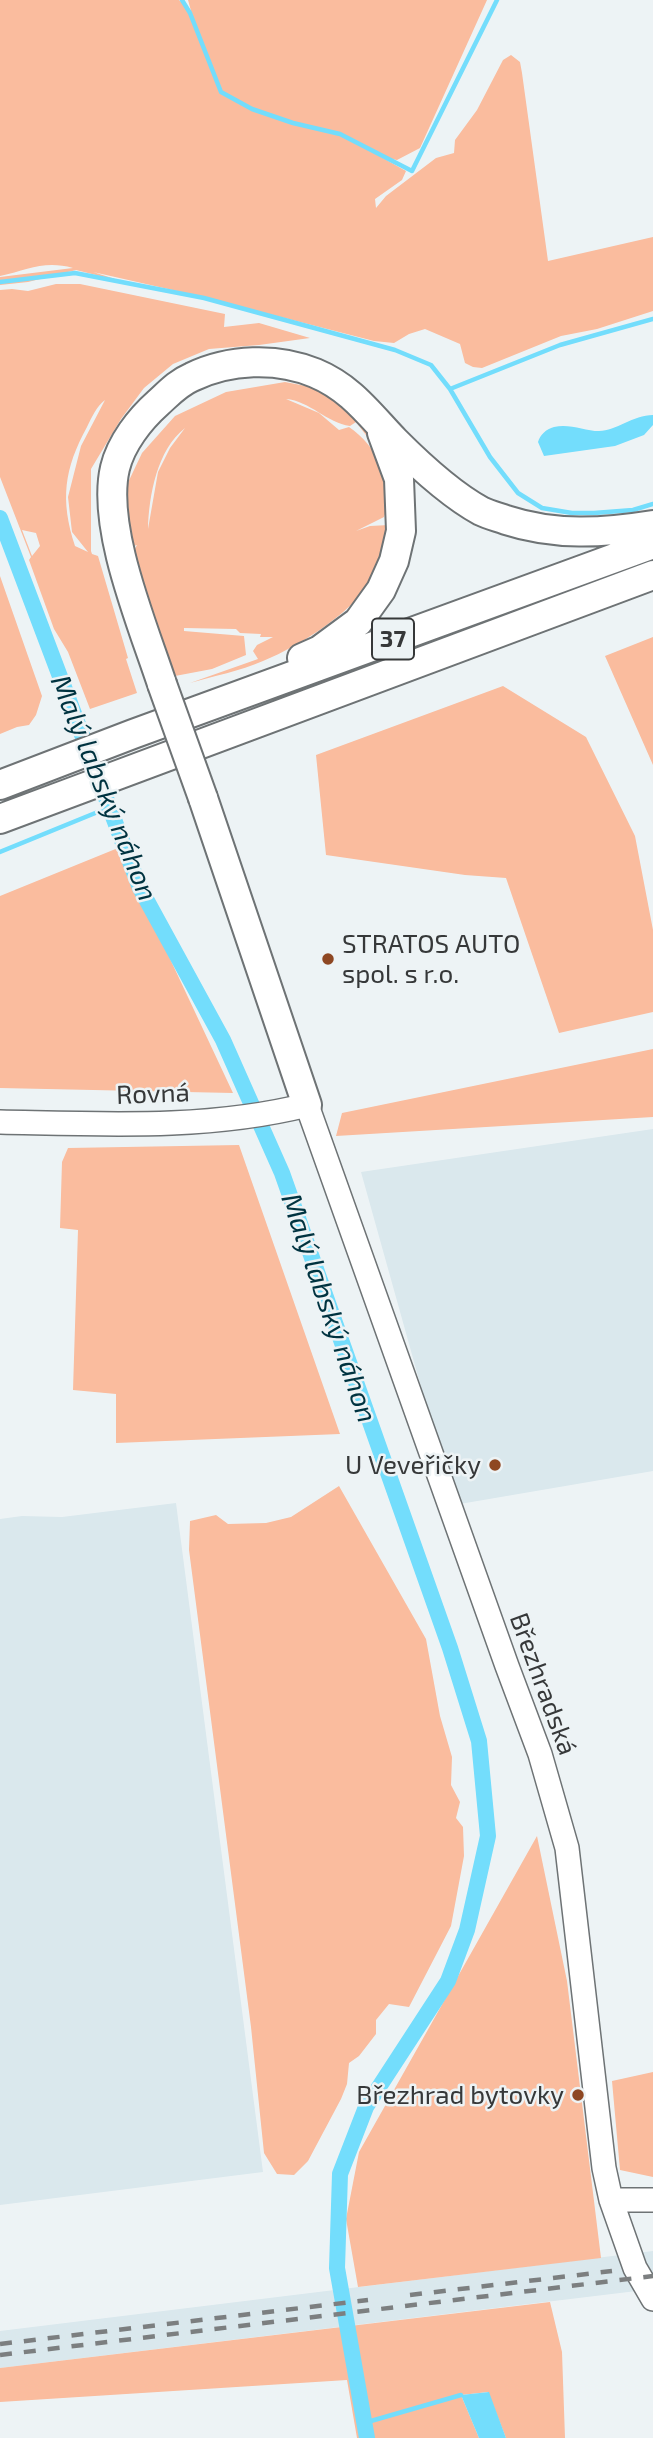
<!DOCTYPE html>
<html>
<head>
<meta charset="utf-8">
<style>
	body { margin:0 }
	canvas { display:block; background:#edf3f5 }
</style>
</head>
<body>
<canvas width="653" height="2438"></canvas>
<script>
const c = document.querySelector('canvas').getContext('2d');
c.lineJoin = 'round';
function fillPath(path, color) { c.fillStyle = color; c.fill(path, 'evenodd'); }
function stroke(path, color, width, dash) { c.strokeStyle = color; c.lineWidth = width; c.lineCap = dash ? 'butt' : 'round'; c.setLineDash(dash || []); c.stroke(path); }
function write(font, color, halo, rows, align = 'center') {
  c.font = font + ' "Exo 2",sans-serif'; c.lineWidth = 5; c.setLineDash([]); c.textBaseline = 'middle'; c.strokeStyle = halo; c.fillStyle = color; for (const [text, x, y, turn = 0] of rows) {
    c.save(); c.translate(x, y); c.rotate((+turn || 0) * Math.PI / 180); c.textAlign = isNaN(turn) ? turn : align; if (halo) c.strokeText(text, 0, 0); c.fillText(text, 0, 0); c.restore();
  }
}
fillPath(new Path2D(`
	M 653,1129 L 653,1471 L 454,1505 L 361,1172 Z
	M 176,1503 L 263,2172 L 0,2205 L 0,1519 L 22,1516 L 62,1517 Z
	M 653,2251 L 653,2289 L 0,2368 L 0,2331 Z`), '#dae8ed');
fillPath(new Path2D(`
	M 0,0 L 179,0 L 183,4 L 195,25 L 188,0 L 487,0 L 420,148 L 397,160 L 381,157 L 406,171 L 402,180 L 375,199 L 376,208 L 386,196 L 436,158 L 454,153 L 455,140 L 477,110 L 503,60 L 511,55 L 520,62 L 522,73 L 548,261 L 653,237 L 653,311 L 597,329 L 561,336 L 482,368 L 473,367 L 465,363 L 460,344 L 425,329 L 409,334 L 394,343 L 374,341 L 199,296 L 93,272 L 128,283 L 76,270 L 28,282 L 0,285 L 0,277 L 73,268 C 44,260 28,270 0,276 Z
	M 56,284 L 80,284 L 225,314 L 224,327 L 259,323 L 310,338 L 259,345 L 209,349 L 173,364 L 144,388 L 121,419 L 91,469 L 91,551 L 92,554 L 98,556 L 128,658 L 126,659 L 137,693 L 90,709 L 68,652 L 54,629 L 29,560 L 31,557 L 0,477 L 0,290 L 12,289 L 28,291 ZM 105,400 L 81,446 L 68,497 L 72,532 L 88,552 L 75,546 C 60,500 64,469 87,427 C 92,417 96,407 105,400 ZM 22,530 L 36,533 L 40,546 L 32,556 Z
	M 285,382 L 311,387 L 336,402 L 362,422 L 378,451 L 356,422 L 350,426 C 327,423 310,401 286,399 L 319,413 L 339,430 L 349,427 C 377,446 397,485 384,517 L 356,531 L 370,526 L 389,525 C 386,540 384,559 377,572 C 357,610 302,645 263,661 C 240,671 214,676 190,683 L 258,659 L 253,651 L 257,645 L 273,637 L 260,637 L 261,634 L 240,633 L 236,629 L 184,628 L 184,631 L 244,636 L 246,655 L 212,669 L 175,676 L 136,563 L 134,550 L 137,545 L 131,547 L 124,491 L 142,453 L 175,416 L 226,392 ZM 185,428 L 170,448 L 158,472 L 148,529 C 149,495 157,450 185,428 Z
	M 0,576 L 42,696 L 36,715 L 29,725 L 17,727 L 0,734 Z
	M 653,637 L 653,765 L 605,656 Z
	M 503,686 L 586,737 L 635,836 L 653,930 L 653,1012 L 559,1033 L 506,878 L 465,875 L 326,855 L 316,755 Z
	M 118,848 L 233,1093 L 0,1088 L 0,896 Z
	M 653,1049 L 653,1117 L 336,1136 L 342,1113 Z
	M 239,1145 L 340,1434 L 116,1443 L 116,1394 L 73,1390 L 78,1230 L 60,1228 L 62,1162 L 68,1148 Z
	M 339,1486 L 426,1639 L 440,1716 L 452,1757 L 451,1785 L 460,1802 L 456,1818 L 463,1827 L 464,1856 L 451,1926 L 409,2007 L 389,2004 L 376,2020 L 376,2034 L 359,2056 L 349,2063 L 347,2084 L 341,2099 L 308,2161 L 294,2175 L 277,2174 L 264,2153 L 251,2027 L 189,1550 L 190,1521 L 216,1515 L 228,1524 L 266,1523 L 291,1517 Z
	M 537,1836 L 567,1981 L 601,2258 L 358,2287 L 346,2219 L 359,2152 Z
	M 653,2072 L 653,2177 L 620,2170 L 612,2081 Z
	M 550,2302 L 562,2352 L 565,2438 L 506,2438 L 488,2392 L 461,2395 L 479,2438 L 357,2438 L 347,2380 L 0,2402 L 0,2368 Z`), '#fabc9e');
fillPath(new Path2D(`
	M 653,415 L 653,425 L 644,435 L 615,446 L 544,456 L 538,442 C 540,435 546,429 554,427 C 569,423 585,431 599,431 C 616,431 633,415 653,415 Z
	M 489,2392 L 506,2438 L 479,2438 L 461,2395 Z`), '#73ddfc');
stroke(new Path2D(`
	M 182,0 L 190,13 L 221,92 L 252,109 L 293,123 L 340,134 L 412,171 L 497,0
	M 0,282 L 75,273 L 204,298 L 395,350 L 431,365 L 450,389 L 490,457 L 518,493 L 542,508 L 572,513 L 594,513 L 633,510 L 653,504
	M 450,389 L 560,345 L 653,319
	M 0,852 L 110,807
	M 364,2423 L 461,2395`), '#73ddfc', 4.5);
stroke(new Path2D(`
	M 0,518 L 140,888 L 223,1040 L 282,1173 L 450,1648 L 479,1741 L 488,1836 L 467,1930 L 448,1981 L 366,2107 L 340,2174 L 337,2268 L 367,2438`), '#73ddfc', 16);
const minor = new Path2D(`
	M 0,1122 C 102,1124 207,1130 307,1105 L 507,1666 L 540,1754 L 567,1848 L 604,2168 L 611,2200 L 635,2268 L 653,2299
	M 611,2200 L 653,2200`);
const major = new Path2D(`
	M 302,658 L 320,650 L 358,622 L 381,590 L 394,561 L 401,531 L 399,479 L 382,433
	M 162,684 C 143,626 101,527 115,468 C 121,443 140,419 158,403 C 169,393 178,383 192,377 C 229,359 277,357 315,373 C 351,388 369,414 395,441 C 420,466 450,494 481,511 C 489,515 498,517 506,520 C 555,536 603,533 653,525
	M 0,785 L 133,734 L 653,544
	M 203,798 L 307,1105
	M 0,819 L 653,575`);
stroke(minor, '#6e7375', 26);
stroke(major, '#6e7375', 32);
stroke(minor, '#fff', 23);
stroke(major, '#fff', 28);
stroke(new Path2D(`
	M 410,2295 L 612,2271
	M 0,2344 L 368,2300
	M 0,2355 L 653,2276`), '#7c7f80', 4.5, [12, 12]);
const majorBridge = new Path2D(`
	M 162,684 L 203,798`);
stroke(majorBridge, '#6e7375', 32, []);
stroke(majorBridge, '#fff', 28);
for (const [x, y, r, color] of [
	[328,959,7,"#8e4722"],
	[495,1465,7,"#8e4722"],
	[578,2095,7,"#8e4722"]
]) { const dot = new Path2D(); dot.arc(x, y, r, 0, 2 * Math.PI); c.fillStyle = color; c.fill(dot); stroke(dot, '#edf3f5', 2.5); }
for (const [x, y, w] of [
	[393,639,42]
]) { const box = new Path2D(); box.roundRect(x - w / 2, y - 20.5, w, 41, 5); c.fillStyle = '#edf3f5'; c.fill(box); stroke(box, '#363839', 2); }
write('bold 24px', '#363839', null, [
	["37",393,639]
]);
write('26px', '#363839', '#edf3f5', [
	["STRATOS AUTO",342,944,"left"],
	["spol. s r.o.",342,974,"left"],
	["U Veveřičky",481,1465],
	["Březhrad bytovky",564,2095]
], 'right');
write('26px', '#363839', '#edf3f5', [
	["Rovná",153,1094,-2],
	["Březhradská",543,1684,70]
]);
write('italic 28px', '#003340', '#edf3f5', [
	["Malý labský náhon",104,788,68],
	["Malý labský náhon",329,1308,71]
]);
</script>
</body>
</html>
